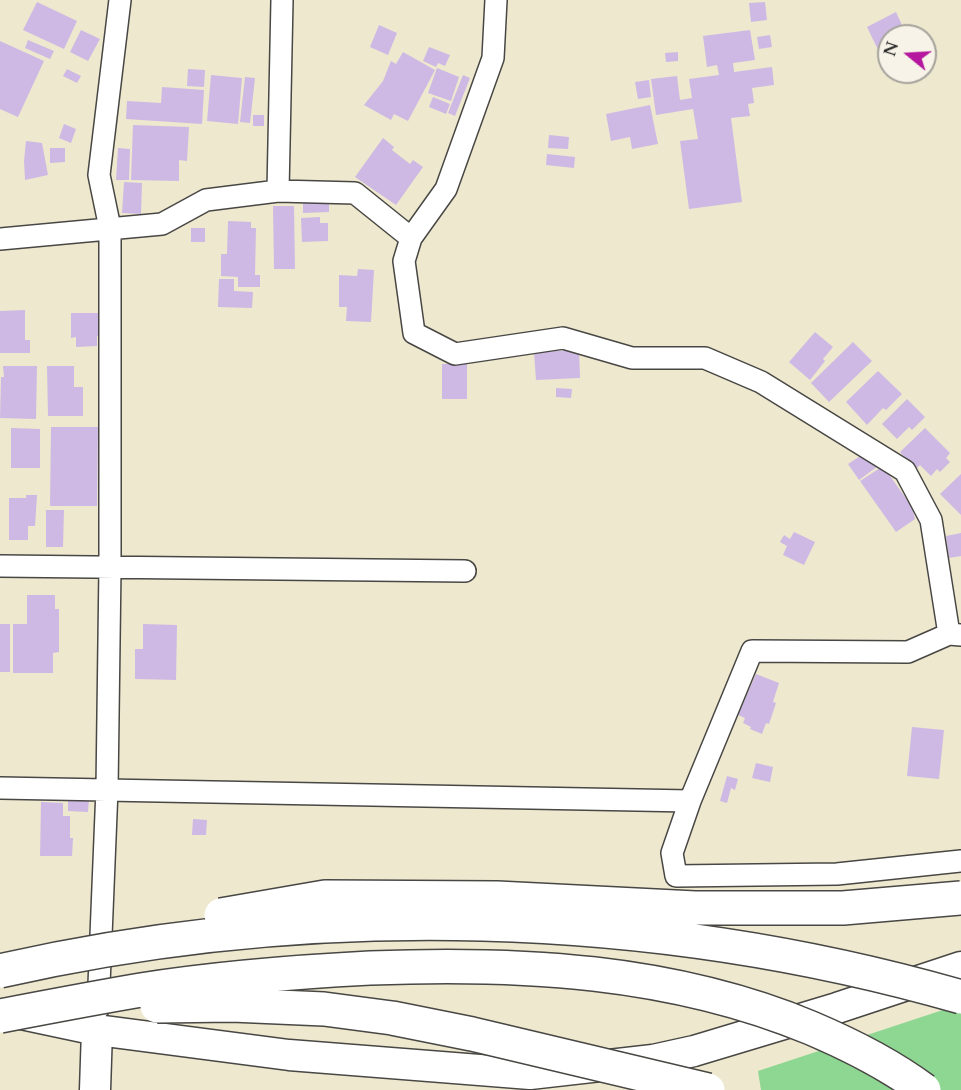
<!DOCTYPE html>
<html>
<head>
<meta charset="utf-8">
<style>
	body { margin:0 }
	#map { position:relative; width:961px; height:1090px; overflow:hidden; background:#eee8cf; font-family:Cardo,serif }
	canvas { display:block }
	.north { position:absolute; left:877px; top:24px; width:60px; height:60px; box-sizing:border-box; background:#f7f3e8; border:2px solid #a5a39c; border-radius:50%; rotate:288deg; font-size:16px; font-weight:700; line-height:24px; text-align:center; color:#2b2b2b }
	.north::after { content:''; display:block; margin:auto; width:21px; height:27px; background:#b5179e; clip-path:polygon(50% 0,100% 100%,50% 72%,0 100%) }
</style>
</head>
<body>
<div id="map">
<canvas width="961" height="1090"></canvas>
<div class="north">N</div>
</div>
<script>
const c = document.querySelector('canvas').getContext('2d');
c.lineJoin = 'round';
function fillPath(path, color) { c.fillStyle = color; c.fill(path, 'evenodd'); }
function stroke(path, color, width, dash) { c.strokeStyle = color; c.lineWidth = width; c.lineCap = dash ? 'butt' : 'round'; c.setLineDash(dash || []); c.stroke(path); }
fillPath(new Path2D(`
	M 961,1004 L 961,1090 L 761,1090 L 758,1071 Z`), '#8ed792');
fillPath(new Path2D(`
	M 37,2 L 77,21 L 64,49 L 23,30 Z
	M 765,2 L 767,20 L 751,22 L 749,3 Z
	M 896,12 L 907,36 L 889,36 L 889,55 L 882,58 L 867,27 Z
	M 379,25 L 397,33 L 388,55 L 370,47 Z
	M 81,30 L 100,39 L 88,61 L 70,52 Z
	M 750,30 L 755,60 L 733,63 L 734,72 L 772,67 L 774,85 L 752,88 L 754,103 L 748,104 L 750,116 L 731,118 L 742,202 L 689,209 L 680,141 L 698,139 L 693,109 L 656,115 L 651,79 L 677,76 L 680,100 L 692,98 L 689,79 L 719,75 L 717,65 L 707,67 L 703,36 Z
	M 770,35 L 772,47 L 759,49 L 757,37 Z
	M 28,40 L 54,51 L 50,59 L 25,48 Z
	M 0,41 L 44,61 L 18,117 L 0,109 Z
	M 429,47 L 450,55 L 445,66 L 438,63 L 436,67 L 423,61 Z
	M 403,52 L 435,70 L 408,121 L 394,114 L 391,120 L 364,105 L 383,81 L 391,61 L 396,64 Z
	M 678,52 L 678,61 L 666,62 L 665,53 Z
	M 437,68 L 459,77 L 451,101 L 428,93 Z
	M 67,69 L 81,76 L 77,83 L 63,76 Z
	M 188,69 L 205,70 L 204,87 L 187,86 Z
	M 211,75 L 242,78 L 238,124 L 207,121 Z
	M 463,75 L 470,78 L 455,116 L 448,113 Z
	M 245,77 L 255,78 L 250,123 L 240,122 Z
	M 649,80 L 651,97 L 638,99 L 635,82 Z
	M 162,87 L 204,90 L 202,124 L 126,119 L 127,101 L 161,103 Z
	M 433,97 L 450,104 L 446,114 L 429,107 Z
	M 650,105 L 658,144 L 632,149 L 630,137 L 611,141 L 606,114 Z
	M 253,115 L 264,115 L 264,126 L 253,126 Z
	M 64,124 L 76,129 L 71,143 L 59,138 Z
	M 133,125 L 189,127 L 187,161 L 179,160 L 179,181 L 131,180 Z
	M 549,135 L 569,137 L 568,149 L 548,148 Z
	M 383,138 L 394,147 L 392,150 L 410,164 L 413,160 L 423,167 L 396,205 L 355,177 Z
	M 26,141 L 42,143 L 48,175 L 25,180 L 24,161 Z
	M 50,148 L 65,148 L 65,162 L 50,163 Z
	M 118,148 L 130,149 L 129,180 L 116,180 Z
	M 547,154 L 575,157 L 574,168 L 546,165 Z
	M 124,182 L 142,183 L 141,214 L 122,213 Z
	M 329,200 L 329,212 L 303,213 L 303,201 Z
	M 273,206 L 294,206 L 295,269 L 274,269 Z
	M 320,217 L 320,223 L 328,223 L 328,241 L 302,242 L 301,218 Z
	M 228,221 L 251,222 L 251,228 L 256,228 L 255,275 L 260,275 L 260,287 L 238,287 L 238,277 L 221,276 L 221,254 L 227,254 Z
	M 191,228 L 205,228 L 205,242 L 191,242 Z
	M 358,269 L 374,270 L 371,322 L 346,321 L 347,307 L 339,307 L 339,275 L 357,276 Z
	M 219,279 L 234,279 L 234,291 L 253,292 L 252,308 L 218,307 Z
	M 25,310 L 25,340 L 30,340 L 30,353 L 0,353 L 0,311 Z
	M 71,313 L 101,313 L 101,336 L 97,336 L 97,346 L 76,347 L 76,337 L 71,338 Z
	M 815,332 L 833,347 L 823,359 L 825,361 L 810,380 L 789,362 Z
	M 853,342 L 872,361 L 829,402 L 811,383 Z
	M 579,350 L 580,378 L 536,380 L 534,352 Z
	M 442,364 L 467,364 L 467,399 L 442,399 Z
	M 3,366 L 37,366 L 36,419 L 0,418 L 1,377 L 4,377 Z
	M 47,366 L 74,366 L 74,387 L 83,387 L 83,416 L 48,416 Z
	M 878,371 L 902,394 L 886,410 L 883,408 L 867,425 L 846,402 Z
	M 556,388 L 572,389 L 571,398 L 556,397 Z
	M 907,399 L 925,417 L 912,430 L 909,427 L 897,439 L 882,424 Z
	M 51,427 L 98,427 L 97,506 L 50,506 Z
	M 11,428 L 40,429 L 40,468 L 11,468 Z
	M 925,428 L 950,453 L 946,458 L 950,462 L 940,472 L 937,469 L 931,476 L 920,465 L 916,469 L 900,452 Z
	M 868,451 L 878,466 L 859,480 L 848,464 Z
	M 883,466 L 912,507 L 915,519 L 896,532 L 860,481 Z
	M 961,474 L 961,515 L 940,494 Z
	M 26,495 L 37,495 L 35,526 L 28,526 L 28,540 L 9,540 L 9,498 L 26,498 Z
	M 46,510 L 64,510 L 63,547 L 46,547 Z
	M 794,532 L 815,542 L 804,565 L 783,555 L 787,546 L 780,542 L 784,535 L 790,539 Z
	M 961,533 L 961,556 L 949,558 L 946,536 Z
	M 27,595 L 55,595 L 55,609 L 59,609 L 59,652 L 53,653 L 53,673 L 13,673 L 13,624 L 27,624 Z
	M 0,624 L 10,624 L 10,672 L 0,672 Z
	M 143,624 L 177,625 L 176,680 L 135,679 L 135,649 L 143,649 Z
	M 756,674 L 779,683 L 773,702 L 776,703 L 769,724 L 766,723 L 762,734 L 750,729 L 751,727 L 743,723 L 745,718 L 738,715 Z
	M 912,727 L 944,730 L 939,779 L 907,776 Z
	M 756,763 L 773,767 L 770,782 L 752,778 Z
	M 727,776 L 738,779 L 735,790 L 731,788 L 727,803 L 720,801 Z
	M 68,797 L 89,798 L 88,812 L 68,811 Z
	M 41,802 L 63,803 L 63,816 L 70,816 L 70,838 L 73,838 L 72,856 L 40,856 Z
	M 193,819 L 207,820 L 206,835 L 192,835 Z`), '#ceb9e4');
const street = new Path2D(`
	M 496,0 L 493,58 L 446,189 L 411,238 L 404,261 L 414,333 L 455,354 L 563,338 L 632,358 L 705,358 L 761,382 L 905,471 L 931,520 L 949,634
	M 278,191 L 282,0
	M 0,239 L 162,224 L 206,200 L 278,191 L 355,193 L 411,238
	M 0,566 L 465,571
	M 961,635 L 949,634 L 908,652 L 752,651 L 690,801 L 672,853 L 676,876 L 837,874 L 961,861
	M 0,788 L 690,801
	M 98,1009 L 107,789 L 110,567 L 110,228 L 99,175 L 120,0`);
const secondary = new Path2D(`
	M 17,1013 L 97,1030 L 289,1055 L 530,1074 L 653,1060 L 694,1051 L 837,1008 L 961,967
	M 95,1090 L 97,1030`);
stroke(street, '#484744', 24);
stroke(secondary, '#484744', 33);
stroke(street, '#fff', 21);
stroke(secondary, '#fff', 30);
const highwayBridge = new Path2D(`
	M 221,915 L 325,897 L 497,898 L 695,908 L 843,908 L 961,898
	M 0,971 C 313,900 652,908 961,997
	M 157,1006 L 232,1005 L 324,1009 L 392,1018 L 472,1034 L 708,1090
	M 0,1016 C 47,1007 94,998 141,990 C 217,978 293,972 370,968 C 519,962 672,970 811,1028 C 851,1045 889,1064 924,1090`);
stroke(highwayBridge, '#484744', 36, []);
stroke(highwayBridge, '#fff', 33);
</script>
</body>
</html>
